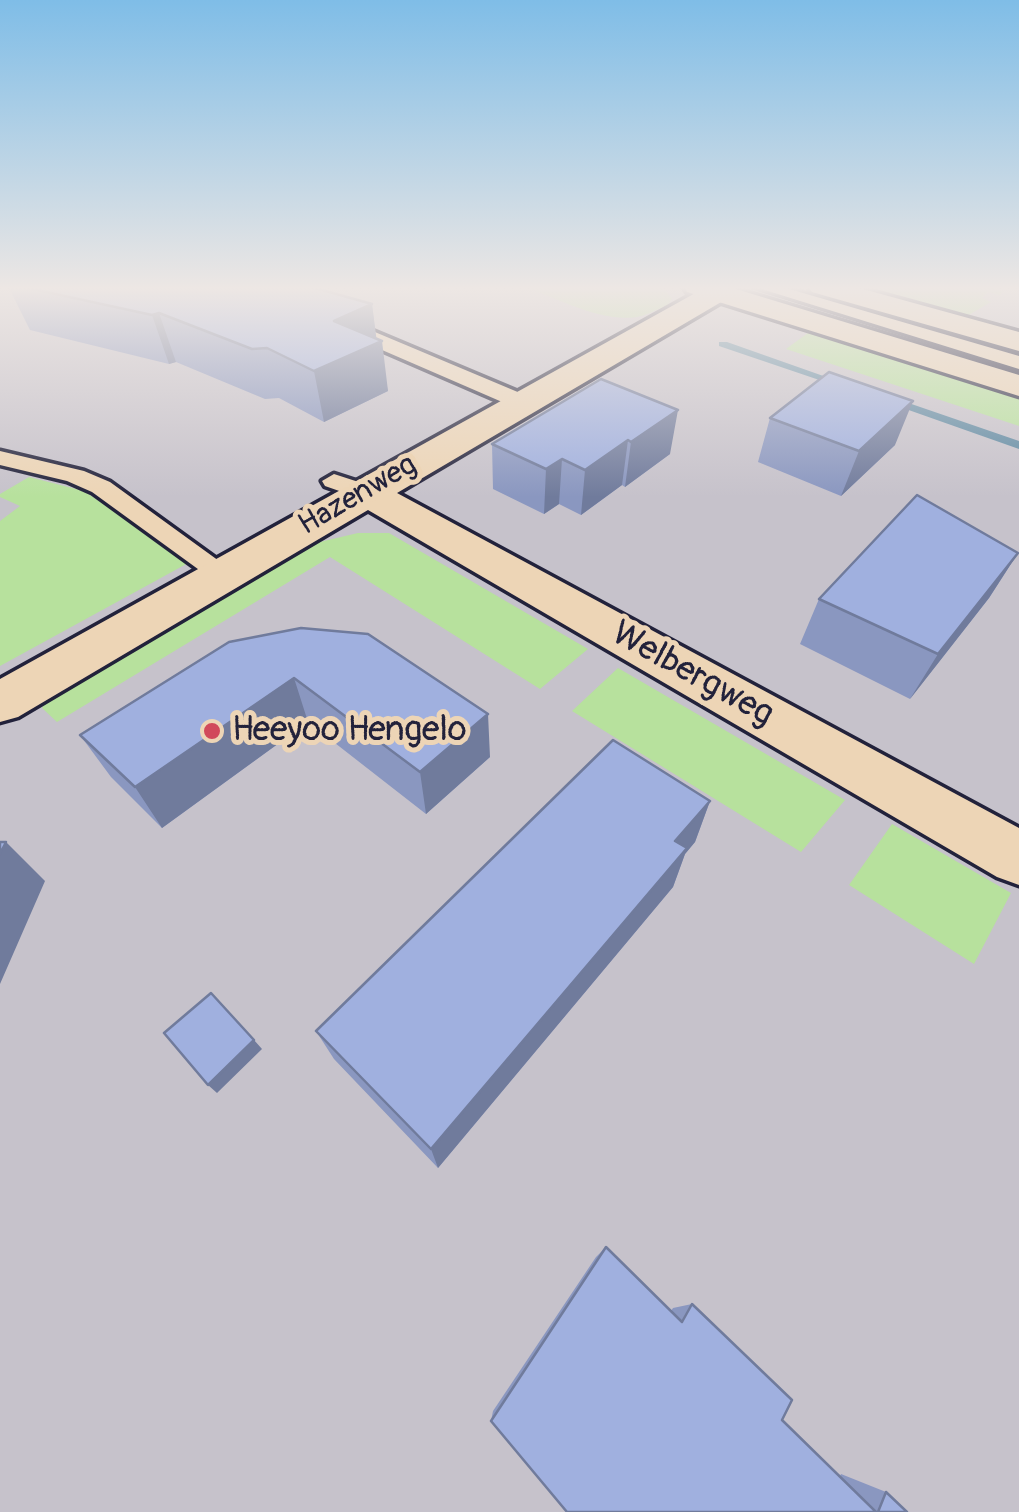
<!DOCTYPE html>
<html>
<head>
<meta charset="utf-8">
<style>
	body { margin:0 }
	canvas { display:block; background:#d6cac2 }
</style>
</head>
<body>
<canvas width="1019" height="1512"></canvas>
<script>
const c = document.querySelector('canvas').getContext('2d');
c.lineJoin = 'round';
function fillPath(path, color) { c.fillStyle = color; c.fill(path, 'evenodd'); }
function stroke(path, color, width, dash) { c.strokeStyle = color; c.lineWidth = width; c.lineCap = dash ? 'butt' : 'round'; c.setLineDash(dash || []); c.stroke(path); }
function write(font, color, halo, rows, align = 'center') {
  c.font = font + ' Pangolin,sans-serif'; c.lineWidth = 10; c.setLineDash([]); c.textBaseline = 'middle'; c.strokeStyle = halo; c.fillStyle = color; for (const [text, x, y, turn = 0] of rows) {
    c.save(); c.translate(x, y); c.rotate((+turn || 0) * Math.PI / 180); c.textAlign = isNaN(turn) ? turn : align; if (halo) c.strokeText(text, 0, 0); c.fillText(text, 0, 0); c.restore();
  }
}
fillPath(new Path2D(`
	M 0,286 L 1019,286 L 1019,1512 L 0,1512 Z`), '#c6c2cb');
fillPath(new Path2D(`
	M 523,286 L 661,286 L 672,298 C 667,309 664,306 654,311 C 616,332 561,299 523,286 Z
	M 838,286 L 996,286 L 995,289 L 1004,291 L 1000,295 L 988,292 L 982,298 L 991,302 L 960,320 Z
	M 812,330 L 1019,396 L 1019,426 L 786,349 Z
	M 29,477 L 84,491 L 190,562 L 0,666 L 0,521 L 20,506 L 0,497 L 0,494 Z
	M 358,533 L 389,533 L 588,649 L 540,689 L 330,557 L 57,722 L 42,708 L 46,700 L 311,544 Z
	M 618,668 L 845,800 L 801,852 L 572,711 Z
	M 892,824 L 1011,893 L 974,964 L 849,885 Z`), '#b7e19d');
fillPath(new Path2D(`
	M 719,342 L 727,342 L 846,384 L 837,386 L 719,346 Z
	M 886,398 L 894,398 L 1019,441 L 1019,449 L 886,402 Z`), '#5c87a1');
const lane = new Path2D(`
	M 276,286 L 294,286 L 313,306 L 532,398 L 535,403 L 524,410 L 516,408 L 299,314 Z
	M 752,286 L 779,286 L 1019,356 L 1019,369 Z
	M 0,451 L 84,471 L 110,482 L 237,574 L 233,580 L 213,580 L 92,492 L 67,481 L 0,465 Z
	M 334,474 L 374,487 L 378,492 L 365,500 L 325,486 L 322,481 Z`);
const street = new Path2D(`
	M 708,286 L 727,286 L 732,292 L 728,298 L 397,493 L 1019,828 L 1019,885 L 997,877 L 368,510 L 18,717 L 0,722 L 0,679 Z
	M 808,286 L 852,286 L 1019,332 L 1019,351 L 812,292 Z`);
const secondary = new Path2D(`
	M 683,286 L 726,286 L 1019,375 L 1019,396 L 687,292 Z`);
stroke(lane, '#22223b', 7);
stroke(street, '#22223b', 7);
stroke(secondary, '#22223b', 7);
fillPath(lane, '#edd5b6');
fillPath(street, '#edd5b6');
fillPath(secondary, '#edd5b6');
fillPath(new Path2D(`
	M 8,286 L 308,286 L 372,304 L 376,339 L 388,391 L 324,422 L 279,398 L 265,399 L 176,362 L 169,364 L 30,330 Z
	M 601,379 L 670,454 L 625,487 L 622,485 L 581,515 L 559,504 L 544,514 L 493,489 L 492,444 Z
	M 770,418 L 895,445 L 841,496 L 758,462 Z
	M 1018,553 L 989,598 L 910,699 L 800,644 L 819,599 Z
	M 229,642 L 490,757 L 426,814 L 308,722 L 162,828 L 111,777 L 80,735 Z
	M 710,801 L 695,842 L 685,854 L 673,887 L 438,1168 L 334,1059 L 316,1031 Z
	M 606,1247 L 671,1311 L 673,1308 L 692,1304 L 782,1420 L 840,1476 L 841,1474 L 886,1492 L 907,1512 L 567,1512 L 491,1421 L 493,1411 L 596,1257 Z`), '#8a97c0');
fillPath(new Path2D(`
	M 372,304 L 377,343 L 382,341 L 388,391 L 324,422 L 314,371 L 334,321 Z
	M 159,313 L 176,362 L 169,364 L 152,315 Z
	M 913,401 L 895,445 L 841,496 L 859,451 Z
	M 678,410 L 670,454 L 625,487 L 631,442 Z
	M 628,440 L 622,485 L 581,515 L 585,470 Z
	M 562,459 L 559,504 L 544,514 L 546,469 Z
	M 1018,553 L 989,598 L 910,699 L 938,654 Z
	M 294,678 L 308,722 L 162,828 L 135,787 Z
	M 488,714 L 490,757 L 426,814 L 420,772 Z
	M 710,801 L 695,842 L 685,854 L 673,887 L 438,1168 L 431,1149 L 675,841 Z
	M 6,842 L 45,881 L 0,984 L 0,854 Z
	M 254,1040 L 262,1049 L 217,1093 L 208,1085 Z`), '#707b9c');
const building = new Path2D(`
	M 19,286 L 308,286 L 372,304 L 334,321 L 382,341 L 314,371 L 267,348 L 252,349 L 159,313 L 152,315 Z
	M 829,372 L 913,401 L 859,451 L 770,418 Z
	M 601,379 L 678,410 L 631,442 L 628,440 L 585,470 L 562,459 L 546,469 L 492,444 Z
	M 917,495 L 1018,553 L 938,654 L 819,599 Z
	M 301,628 L 368,634 L 488,714 L 420,772 L 294,678 L 135,787 L 80,735 L 229,642 Z
	M 613,740 L 710,801 L 675,841 L 687,848 L 431,1149 L 316,1031 Z
	M 0,842 L 6,842 L 0,854 Z
	M 211,993 L 254,1040 L 208,1085 L 164,1033 Z
	M 606,1247 L 682,1322 L 692,1304 L 792,1400 L 782,1420 L 876,1512 L 567,1512 L 491,1421 Z
	M 886,1492 L 907,1512 L 878,1512 Z`);
fillPath(building, '#a0b0df');
stroke(building, '#707b9c', 2.5);
const sky = c.createLinearGradient(0, 0, 0, 497);
sky.addColorStop(0, '#7fbde7');
sky.addColorStop(0.58, '#ede7e4');
sky.addColorStop(1, '#ede7e400');
c.fillStyle = sky;
c.fillRect(0, 0, 1019, 497);
for (const [x, y, r, color] of [
	[212,731,10,"#d1495b"]
]) { const dot = new Path2D(); dot.arc(x, y, r, 0, 2 * Math.PI); c.fillStyle = color; c.fill(dot); stroke(dot, '#edd5b6', 4); }
write('30px', '#22223b', '#edd5b6', [
	["Hazenweg",358,496,-30]
]);
write('35px', '#22223b', '#edd5b6', [
	["Welbergweg",692,675,29]
]);
write('35px', '#22223b', '#edd5b6', [
	["Heeyoo Hengelo",232,731]
], 'left');
</script>
</body>
</html>
